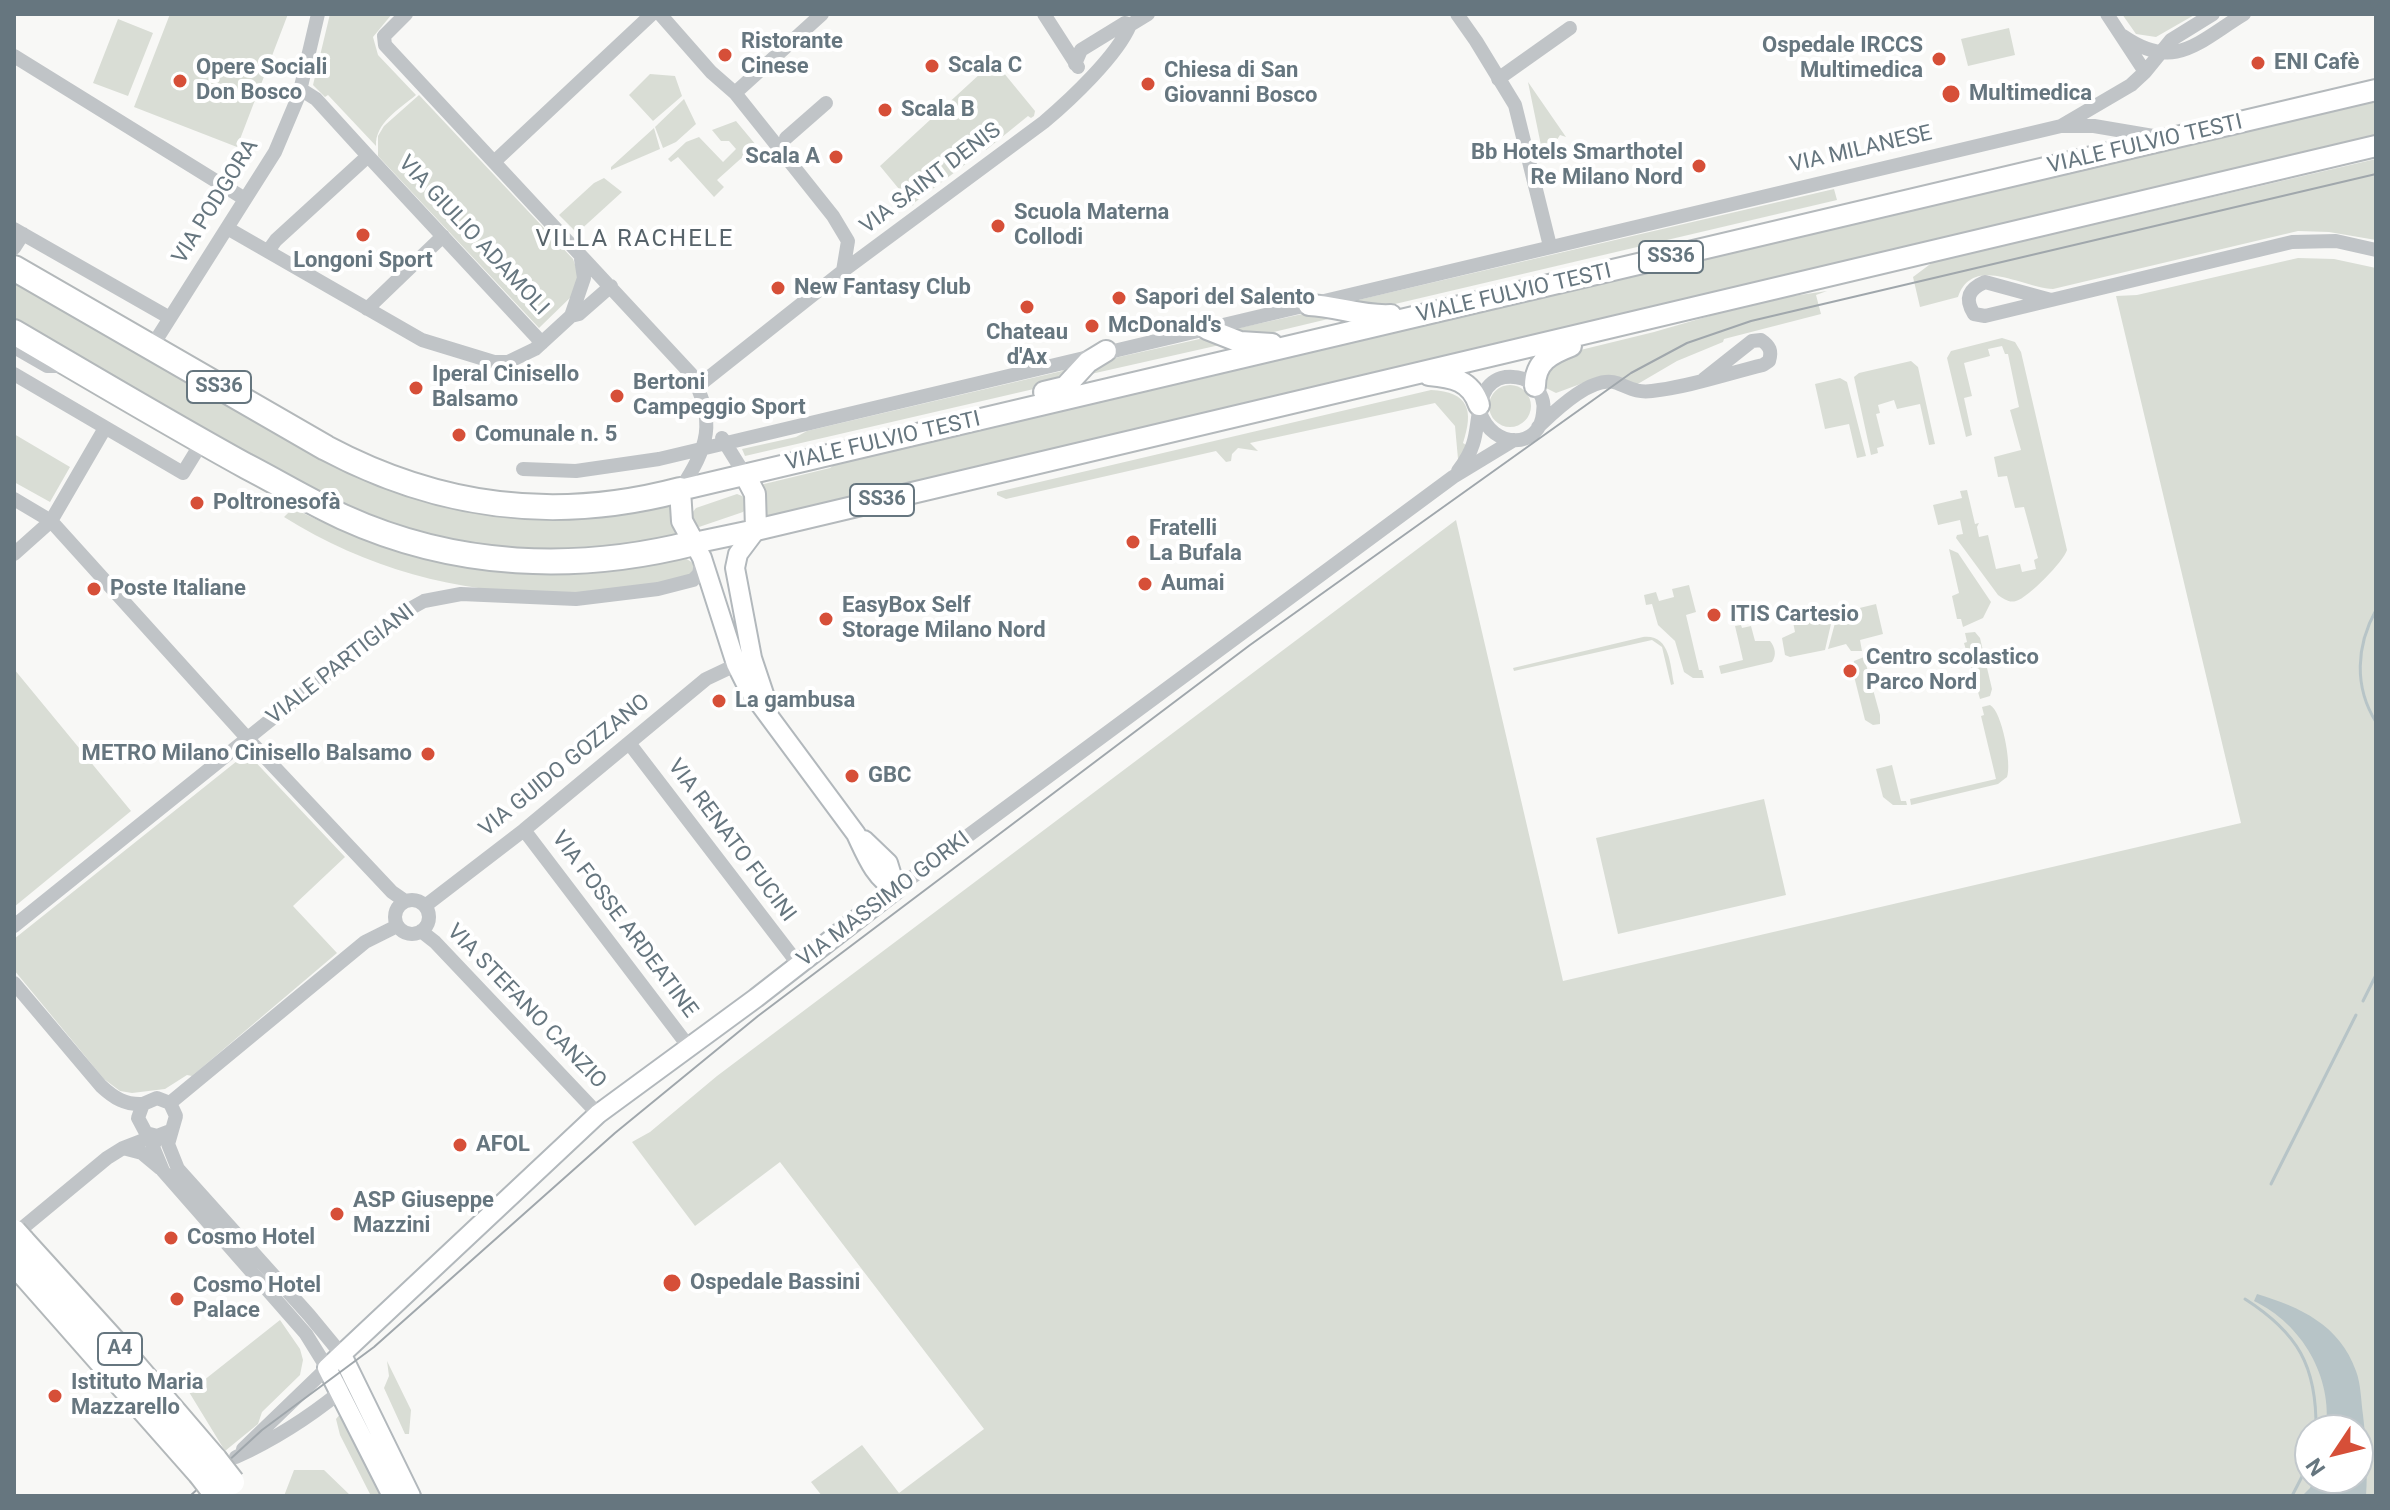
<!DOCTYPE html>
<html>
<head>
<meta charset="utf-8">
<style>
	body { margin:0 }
	#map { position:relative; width:2390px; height:1510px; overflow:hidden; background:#f8f8f6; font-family:Roboto,sans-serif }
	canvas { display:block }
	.frame { position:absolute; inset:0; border:16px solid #66767f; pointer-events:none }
	.north { position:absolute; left:2294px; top:1414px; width:80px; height:80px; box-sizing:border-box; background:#fff; border:2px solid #c2c8cc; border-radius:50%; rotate:235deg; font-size:22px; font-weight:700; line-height:32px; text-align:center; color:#66767f }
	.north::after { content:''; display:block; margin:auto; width:28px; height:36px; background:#d64f38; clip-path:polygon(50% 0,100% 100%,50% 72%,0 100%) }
</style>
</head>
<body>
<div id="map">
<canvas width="2390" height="1510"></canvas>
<div class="frame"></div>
<div class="north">N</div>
</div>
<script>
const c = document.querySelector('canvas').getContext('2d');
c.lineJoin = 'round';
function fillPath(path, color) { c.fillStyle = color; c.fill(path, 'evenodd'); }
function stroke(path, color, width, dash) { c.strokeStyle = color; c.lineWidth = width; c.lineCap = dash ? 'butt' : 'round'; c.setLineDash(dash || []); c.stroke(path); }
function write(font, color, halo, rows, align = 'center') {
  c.font = font + ' Roboto,sans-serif'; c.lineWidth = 8; c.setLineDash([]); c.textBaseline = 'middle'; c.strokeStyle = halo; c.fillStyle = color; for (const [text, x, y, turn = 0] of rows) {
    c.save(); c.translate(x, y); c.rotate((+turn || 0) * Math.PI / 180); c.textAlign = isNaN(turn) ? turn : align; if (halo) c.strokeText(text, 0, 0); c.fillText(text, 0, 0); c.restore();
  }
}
fillPath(new Path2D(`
	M 170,14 L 288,14 L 237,147 L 134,107 Z
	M 330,14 L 392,14 L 373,37 L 378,55 L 416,95 C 399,109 375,123 376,146 L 328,95 L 325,97 L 313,85 Z
	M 2122,14 L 2196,14 L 2156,37 L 2136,34 Z
	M 118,19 L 153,33 L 128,96 L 93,83 Z
	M 2009,28 L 2015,55 L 1968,66 L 1961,39 Z
	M 994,61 L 1035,111 L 1034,116 L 1031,118 L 1028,116 L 986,150 L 975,135 L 961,146 L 971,160 L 914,203 L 913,206 L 880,166 Z
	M 650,74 L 675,76 L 682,96 L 653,121 L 629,95 Z
	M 1528,82 L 1566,137 L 1560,135 L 1544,160 Z
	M 419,95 L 573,259 L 578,273 L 576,292 L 539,328 L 378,156 L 378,136 L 384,126 Z
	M 684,99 L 696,124 L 676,142 L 663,148 L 655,127 Z
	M 2376,99 L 2376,136 L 2320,151 L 767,517 L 764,516 L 760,485 L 830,468 L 836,463 Z
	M 736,121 L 756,145 L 717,180 L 724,187 L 714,197 L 678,157 L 671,162 L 668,159 L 686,142 L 699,137 L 723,162 L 736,149 L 729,141 L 721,141 L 712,130 Z
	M 654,128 L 660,149 L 611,170 L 611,167 Z
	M 2376,159 L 2376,240 L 2329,232 L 2298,231 L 2053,289 C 2022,288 1973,254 1958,297 L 1920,307 L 1913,277 L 1933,262 Z
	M 604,178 L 622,192 L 577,233 L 559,215 L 594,183 Z
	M 1834,189 L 1837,200 L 1378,308 L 1349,302 Z
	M 2298,258 L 2334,259 L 2376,268 L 2376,1496 L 822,1496 L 811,1482 L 862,1445 L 899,1493 L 984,1429 L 780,1162 L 695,1226 L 632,1142 L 650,1132 L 717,1076 L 1456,520 L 1563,981 L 2241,823 L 2116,296 L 2137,295 ZM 2310,1430 L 2358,1430 L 2358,1478 L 2310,1478 Z
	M 14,278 L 402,493 L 669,503 L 674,504 L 681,534 L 623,549 L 520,553 L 404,532 L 328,500 L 14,322 Z
	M 1827,291 L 1816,295 L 1821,314 L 1724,339 L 1723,342 L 1677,361 L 1636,385 L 1602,376 L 1556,393 L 1544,387 L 1539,381 L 1556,356 L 1654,332 L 1737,308 L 1779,298 Z
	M 1316,311 L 1349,314 L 1257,336 L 1225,331 Z
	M 1204,338 L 1233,342 L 1091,374 L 1092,368 L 1110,359 Z
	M 2002,338 L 2015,342 L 2021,352 L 2067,550 C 2064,561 2028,598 2016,601 C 2009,603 2004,599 1998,595 L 1956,538 L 1957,535 L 1963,534 L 1960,520 L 1938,525 L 1933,505 L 1962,498 L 1960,491 L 1967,490 L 1975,524 L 1979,523 L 1977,527 L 1979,537 L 1988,535 L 1996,569 L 2020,564 L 2022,572 L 2036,569 L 2034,560 L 2038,558 L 2024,507 L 2015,508 L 2007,476 L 1998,477 L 1994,457 L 2021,450 L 2010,410 L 2019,407 L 2008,354 L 2005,354 L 2002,346 L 1988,349 L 1990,356 L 1964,363 L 1972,396 L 1964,398 L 1972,435 L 1966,437 L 1947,358 L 1951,351 Z
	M 1911,361 L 1918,367 L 1935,444 L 1929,445 L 1920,404 L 1897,409 L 1894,400 L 1878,405 L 1880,413 L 1876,414 L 1884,446 L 1877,448 L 1878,453 L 1871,455 L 1854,377 L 1859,373 Z
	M 1073,366 L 1064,382 L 745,456 L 742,449 L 796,437 L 807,431 L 1062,371 L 1065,367 Z
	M 1840,378 L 1847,382 L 1866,456 L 1857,458 L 1849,424 L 1825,429 L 1815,384 Z
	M1489 406a21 21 0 1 1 42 0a21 21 0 1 1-42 0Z
	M 1431,390 C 1469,392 1474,410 1463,443 L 1469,447 L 1462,461 L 1458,459 L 1455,426 L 1435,403 L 1250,443 L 1258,451 L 1238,448 L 1232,454 L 1231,461 L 1226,462 L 1216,451 L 1006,499 L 997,495 L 997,492 Z
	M 14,434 L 70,467 L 50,502 L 14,482 Z
	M 737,494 L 747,498 L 747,508 L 743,512 L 699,527 L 694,523 L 692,513 L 696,508 Z
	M 293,508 C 391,558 502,582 613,571 C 637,568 661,560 685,558 L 693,563 L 694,570 L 691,576 C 667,581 643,588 619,592 C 601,594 582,593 564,593 C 463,595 369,570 284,517 Z
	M 1949,549 L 1958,553 L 1991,602 L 1983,618 L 1963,627 L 1961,619 L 1957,619 L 1952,596 L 1959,593 Z
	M 1689,585 L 1696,612 L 1686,615 L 1699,670 L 1702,670 L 1704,678 L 1693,678 L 1684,672 L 1675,641 L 1658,625 L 1652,604 L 1646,605 L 1644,595 L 1656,592 L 1659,601 L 1674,597 L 1672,589 Z
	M 1876,604 L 1883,634 L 1860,640 L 1862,651 L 1851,651 L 1846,644 L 1828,649 L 1835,623 L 1841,621 L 1839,613 Z
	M 1797,616 L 1799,622 L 1823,617 L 1825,625 L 1831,624 L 1825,650 L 1790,657 L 1785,655 L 1782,638 L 1795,632 L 1792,617 Z
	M 1741,625 L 1742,628 L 1751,626 L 1755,641 L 1770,641 C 1775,647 1777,655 1772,662 L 1721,674 L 1719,666 L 1743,660 L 1735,626 Z
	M 1975,632 L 1980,638 L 1992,689 L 1990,696 L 1980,699 L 1964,643 L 1967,642 L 1965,633 Z
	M 1643,637 C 1670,634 1670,664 1674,684 L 1671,685 L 1662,647 L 1652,640 L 1514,671 L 1513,668 Z
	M 1864,657 L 1880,715 L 1880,724 L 1873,725 L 1865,720 L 1852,668 L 1854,661 Z
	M 14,669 L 131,811 L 14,907 Z
	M 1990,705 C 2002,711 2012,765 2007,777 L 1998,784 L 1911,805 L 1910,799 L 1996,779 L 1981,716 L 1984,715 L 1982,707 Z
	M 247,753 L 345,857 L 293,906 L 337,953 L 192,1076 L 187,1075 L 165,1089 L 132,1093 L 120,1091 L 104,1079 L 14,970 L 14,939 Z
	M 1892,765 L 1901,801 L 1906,801 L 1907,805 L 1893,805 L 1883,797 L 1876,769 Z
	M 1764,799 L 1786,895 L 1618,934 L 1596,838 Z
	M 280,1320 L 300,1349 L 303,1360 L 300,1375 L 262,1412 L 258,1424 L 225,1451 L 189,1392 Z
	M 387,1361 L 411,1410 L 409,1434 L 405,1434 L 384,1388 L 389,1376 Z
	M 341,1413 L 383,1496 L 371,1496 L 340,1435 L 336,1419 Z
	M 294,1470 L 324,1470 L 351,1496 L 284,1496 Z`), '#d9ddd5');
fillPath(new Path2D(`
	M 2257,1294 C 2300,1307 2340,1325 2356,1371 C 2361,1384 2361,1401 2363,1415 C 2366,1441 2368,1469 2366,1496 L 2302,1496 L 2310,1488 L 2314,1478 L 2358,1478 L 2358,1430 L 2326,1430 C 2333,1377 2302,1324 2254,1301 Z`), '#b7c4c7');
stroke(new Path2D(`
	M 2376,610 C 2356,646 2354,687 2376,722
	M 2363,1001 L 2376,975
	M 2271,1184 L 2356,1015
	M 2245,1299 C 2298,1333 2317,1366 2316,1430
	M 2292,1496 L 2310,1461`), '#b7c4c7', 3);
const secondary = new Path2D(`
	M 756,530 L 738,554 L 735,568 L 752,658 L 768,706
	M 694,543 L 702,558 L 736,664 L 748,688 L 856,834 C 866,855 875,879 896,889
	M 864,840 L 888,863 L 896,889
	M 342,1355 L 411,1496
	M 392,1496 L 327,1368 L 598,1114 L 756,998 L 896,889`);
const primary = new Path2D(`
	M 2376,90 L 680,490 L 682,521 L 694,543 L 756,530 L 2376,146
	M 1309,305 C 1337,306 1363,317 1391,315
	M 1207,329 L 1240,342 L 1272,344
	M 1429,375 C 1452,377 1471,380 1479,405
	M 1535,386 C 1535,362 1550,354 1571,346
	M 1044,392 L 1065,387 L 1088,362 L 1106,351
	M 745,475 L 755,494 L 756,530`);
const highway = new Path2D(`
	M 14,268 L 326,448 C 439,508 555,523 680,490
	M 14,332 C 91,377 168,423 246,466 C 279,483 310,502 343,517 C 455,568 576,573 694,543
	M 22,1241 L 120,1349 L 215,1460
	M 14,1262 L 200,1473`);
stroke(secondary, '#b2b8bc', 22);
stroke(primary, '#b4b9bc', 24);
stroke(highway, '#b3b8ba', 28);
stroke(new Path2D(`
	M 406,14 L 384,36 L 385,45 L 691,374 C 717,422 708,447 680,490
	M 660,14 L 711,72 L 735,93 L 833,216 L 848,241 L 843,271
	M 1044,14 L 1078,67
	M 1457,14 L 1476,41 L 1515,105 L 1550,246
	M 2107,14 L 2145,72
	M 2123,36 C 2175,72 2198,42 2244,14
	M 14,56 L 245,199
	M 1075,64 L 1081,50 L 1125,23 L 1130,25 L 1148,14
	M 1498,79 L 1570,28
	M 735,93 L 822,14
	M 299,95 L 305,92 L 316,99 L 368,156
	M 2061,126 L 2094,126 L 2159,137
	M 786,138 L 826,103
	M 494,162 L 652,14
	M 227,228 L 422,340 L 494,362 L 508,362 L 535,349 L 571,316 L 579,314 L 611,286
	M 14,229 L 170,318
	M 14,248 L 23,234
	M 268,251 L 276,240 L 368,156 L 542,343
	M 2051,300 L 1985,282 C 1969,289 1964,298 1974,314 L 1985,316 L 2292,242 L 2336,241 L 2376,250
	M 367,309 L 443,236
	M 571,316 L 584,278 L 581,259
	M 14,347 L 47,366 L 68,366
	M 151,348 L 275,152 L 299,95 L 318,14
	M 14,374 L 183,473 L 202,442
	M 698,386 L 843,271 L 1044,122 C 1070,100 1117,56 1130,25
	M 1538,427 C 1554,412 1592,374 1617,383 C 1630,388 1637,393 1652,391 C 1689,387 1726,374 1763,365 L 1769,361 C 1772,351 1770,346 1761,340 L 1752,341 L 1704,379
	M 722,438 L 745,475
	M 523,469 L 576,471 L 659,459 L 2061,126 L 2131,85 L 2145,72 L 2171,40 L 2213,14
	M 1458,471 C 1464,463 1470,454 1473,444 C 1481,421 1474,383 1505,377 C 1515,376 1525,377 1533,385 C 1541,392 1545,402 1543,413 C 1540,449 1493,450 1480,412
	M 14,499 L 51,521 L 248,739 L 392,892 L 405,901
	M 14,554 L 51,521 L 105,428
	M 629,743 L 799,965
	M 524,830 L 689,1047
	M 896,889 L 1453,477 L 1514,440
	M395 917a17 17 0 1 1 34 0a17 17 0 1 1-34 0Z
	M 425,906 L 524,830 L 706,679 L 744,661
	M 14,926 L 406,611 L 424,601 L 461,594 L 576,599 L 658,589 L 693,580 L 699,574 L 702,558
	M 421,931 L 435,942 L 598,1114
	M 14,983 L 101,1086 C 114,1098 125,1105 143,1104
	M 170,1103 L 365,942 L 397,926
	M 170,1131 L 157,1136 L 146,1133 L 138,1118 L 143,1104 L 157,1098 L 170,1103 L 176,1116 L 168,1144 L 178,1169 L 309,1315 L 342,1355 L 342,1364
	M 157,1136 L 153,1147 L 163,1171 L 306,1334 L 327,1368 L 243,1449
	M 123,1148 L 142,1153 L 160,1168
	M 14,1235 L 107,1158 L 123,1148 L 154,1136
	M 236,1457 C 273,1440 308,1418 340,1392 L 341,1385`), '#c0c4c7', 14);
stroke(secondary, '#fff', 18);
stroke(primary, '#fff', 20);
stroke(highway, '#fff', 24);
stroke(new Path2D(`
	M 190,1496 L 262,1430 L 374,1347 L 615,1133 L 758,1016 L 1250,645 L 1631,373 L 1687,343 L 1751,321 L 2376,174`), '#a0a7ac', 2);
const highwayBridge = new Path2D(`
	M 14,1232 L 22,1241
	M 215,1460 L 232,1482
	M 200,1473 L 217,1495`);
stroke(highwayBridge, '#b3b8ba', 28, []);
stroke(highwayBridge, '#fff', 24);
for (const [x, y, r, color] of [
	[725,55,8,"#d64f38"],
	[1939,59,8,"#d64f38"],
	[2258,63,8,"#d64f38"],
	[932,66,8,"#d64f38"],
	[180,81,8,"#d64f38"],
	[1148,84,8,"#d64f38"],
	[1951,94,10,"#d64f38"],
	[885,110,8,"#d64f38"],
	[836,157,8,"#d64f38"],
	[1699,166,8,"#d64f38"],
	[998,226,8,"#d64f38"],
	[363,235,8,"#d64f38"],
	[778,288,8,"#d64f38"],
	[1119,298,8,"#d64f38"],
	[1027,307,8,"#d64f38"],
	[1092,326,8,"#d64f38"],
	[416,388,8,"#d64f38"],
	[617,396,8,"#d64f38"],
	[459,435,8,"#d64f38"],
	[197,503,8,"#d64f38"],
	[1133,542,8,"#d64f38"],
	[1145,584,8,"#d64f38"],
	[94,589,8,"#d64f38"],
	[1714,615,8,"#d64f38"],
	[826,619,8,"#d64f38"],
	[1850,671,8,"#d64f38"],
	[719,701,8,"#d64f38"],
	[428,754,8,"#d64f38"],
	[852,776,8,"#d64f38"],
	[460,1145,8,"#d64f38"],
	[337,1214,8,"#d64f38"],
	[171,1238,8,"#d64f38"],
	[672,1283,10,"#d64f38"],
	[177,1299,8,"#d64f38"],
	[55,1396,8,"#d64f38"]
]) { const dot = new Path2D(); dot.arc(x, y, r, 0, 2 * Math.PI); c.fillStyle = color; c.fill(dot); stroke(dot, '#fff', 3); }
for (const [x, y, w] of [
	[1671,257,64],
	[219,387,64],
	[882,500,64],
	[120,1349,44]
]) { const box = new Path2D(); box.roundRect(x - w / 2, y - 16, w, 32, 6); c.fillStyle = '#fff'; c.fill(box); stroke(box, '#66767f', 2); }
write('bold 20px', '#66767f', null, [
	["SS36",1671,257],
	["SS36",219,387],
	["SS36",882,500],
	["A4",120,1349]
]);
write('bold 22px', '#66767f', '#fff', [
	["Ristorante",741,42],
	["Cinese",741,67],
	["Ospedale IRCCS",1923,46,"right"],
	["Multimedica",1923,71,"right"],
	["ENI Cafè",2274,63],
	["Scala C",948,66],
	["Opere Sociali",196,68],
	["Don Bosco",196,93],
	["Chiesa di San",1164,71],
	["Giovanni Bosco",1164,96],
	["Multimedica",1969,94],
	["Scala B",901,110],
	["Bb Hotels Smarthotel",1683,153,"right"],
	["Re Milano Nord",1683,178,"right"],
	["Scala A",820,157,"right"],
	["Scuola Materna",1014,213],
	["Collodi",1014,238],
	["Longoni Sport",363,261,"center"],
	["New Fantasy Club",794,288],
	["Sapori del Salento",1135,298],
	["McDonald's",1108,326],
	["Chateau",1027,333,"center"],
	["d'Ax",1027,358,"center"],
	["Iperal Cinisello",432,375],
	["Balsamo",432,400],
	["Bertoni",633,383],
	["Campeggio Sport",633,408],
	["Comunale n. 5",475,435],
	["Poltronesofà",213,503],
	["Fratelli",1149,529],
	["La Bufala",1149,554],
	["Aumai",1161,584],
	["Poste Italiane",110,589],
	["EasyBox Self",842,606],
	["Storage Milano Nord",842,631],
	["ITIS Cartesio",1730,615],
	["Centro scolastico",1866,658],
	["Parco Nord",1866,683],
	["La gambusa",735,701],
	["METRO Milano Cinisello Balsamo",412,754,"right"],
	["GBC",868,776],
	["AFOL",476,1145],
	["ASP Giuseppe",353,1201],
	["Mazzini",353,1226],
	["Cosmo Hotel",187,1238],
	["Ospedale Bassini",690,1283],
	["Cosmo Hotel",193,1286],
	["Palace",193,1311],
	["Istituto Maria",71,1383],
	["Mazzarello",71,1408]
], 'left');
write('22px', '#66767f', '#fff', [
	["VIALE FULVIO TESTI",2145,145,-13],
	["VIA MILANESE",1861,150,-13],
	["VIA SAINT DENIS",931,179,-37],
	["VIA PODGORA",216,202,-58],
	["VIA GIULIO ADAMOLI",473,236,47],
	["VIALE FULVIO TESTI",1514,294,-13],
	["VIALE FULVIO TESTI",883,442,-13],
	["VIALE PARTIGIANI",341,665,-38],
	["VIA GUIDO GOZZANO",565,766,-39],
	["VIA RENATO FUCINI",731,841,53],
	["VIA MASSIMO GORKI",884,900,-37],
	["VIA FOSSE ARDEATINE",624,925,53],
	["VIA STEFANO CANZIO",526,1007,46]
]);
c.letterSpacing = '2px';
write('24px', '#57636a', '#fff', [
	["VILLA RACHELE",635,240]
]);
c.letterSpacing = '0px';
</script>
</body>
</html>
